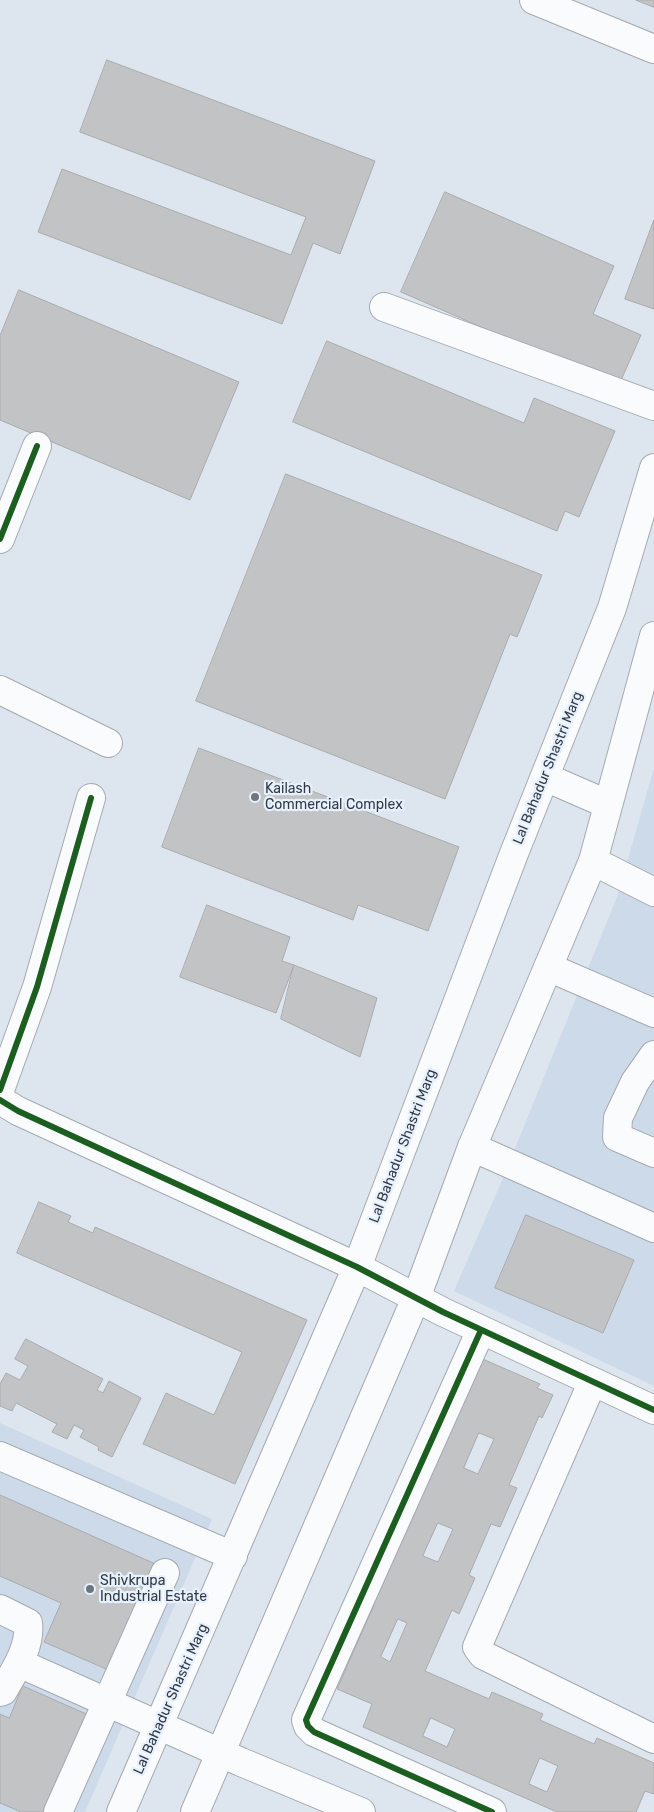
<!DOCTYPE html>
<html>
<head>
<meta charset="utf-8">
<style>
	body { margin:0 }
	canvas { display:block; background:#dde5ee }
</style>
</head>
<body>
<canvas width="654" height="1812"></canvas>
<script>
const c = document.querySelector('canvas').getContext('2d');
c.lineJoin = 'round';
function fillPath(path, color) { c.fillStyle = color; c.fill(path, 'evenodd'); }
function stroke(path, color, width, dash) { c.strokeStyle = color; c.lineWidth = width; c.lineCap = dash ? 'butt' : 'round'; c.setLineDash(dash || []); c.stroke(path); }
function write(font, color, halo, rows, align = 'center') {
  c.font = font + ' Rubik,sans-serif'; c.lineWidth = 4.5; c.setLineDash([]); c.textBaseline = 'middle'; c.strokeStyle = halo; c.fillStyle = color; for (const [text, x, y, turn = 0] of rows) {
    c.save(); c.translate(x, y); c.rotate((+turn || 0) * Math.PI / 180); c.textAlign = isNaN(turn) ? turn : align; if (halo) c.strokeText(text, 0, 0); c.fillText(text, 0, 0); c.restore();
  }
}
fillPath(new Path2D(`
	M 654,768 L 654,1386 L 454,1291 L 503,1178 L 617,897 Z
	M 0,1423 L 212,1519 L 85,1812 L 0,1812 Z`), '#cddaea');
const building = new Path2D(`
	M 636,0 L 654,0 L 654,7 Z
	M 107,60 L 375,161 L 340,254 L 313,243 L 282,324 L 38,232 L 62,169 L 291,255 L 306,217 L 80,132 Z
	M 445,192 L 614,266 L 593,314 L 641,335 L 618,387 L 401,292 Z
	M 654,220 L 654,309 L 625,299 Z
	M 19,290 L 239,382 L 190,500 L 0,420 L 0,336 Z
	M 327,341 L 524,423 L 534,398 L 615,431 L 579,517 L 565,511 L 557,531 L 293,422 Z
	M 286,474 L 542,575 L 517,637 L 510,634 L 445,799 L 196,701 Z
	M 199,748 L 459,847 L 428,931 L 358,905 L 353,920 L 162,847 Z
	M 207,905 L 290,937 L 282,961 L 294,965 L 276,1013 L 180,977 Z
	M 294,965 L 377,998 L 360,1057 L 281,1019 Z
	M 39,1202 L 71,1216 L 68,1222 L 93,1233 L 95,1227 L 307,1320 L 235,1484 L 143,1444 L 166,1393 L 214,1415 L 242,1352 L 17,1253 Z
	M 526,1215 L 634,1260 L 603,1333 L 495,1288 Z
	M 26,1339 L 103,1379 L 97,1390 L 103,1393 L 109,1381 L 141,1398 L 112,1457 L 98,1450 L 99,1447 L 80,1437 L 84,1430 L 74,1425 L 67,1439 L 52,1432 L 57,1424 L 16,1403 L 12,1411 L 0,1406 L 0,1384 L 6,1373 L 20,1380 L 28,1366 L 15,1359 Z
	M 478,1357 L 540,1384 L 537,1388 L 553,1395 L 542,1418 L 539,1416 L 509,1485 L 517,1488 L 500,1527 L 491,1524 L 469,1575 L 475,1578 L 459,1614 L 452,1610 L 425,1671 L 489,1699 L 492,1692 L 543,1714 L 540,1720 L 594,1744 L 597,1738 L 654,1763 L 654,1794 L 645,1791 L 636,1812 L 557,1812 L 363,1727 L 372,1704 L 337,1689 L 374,1605 L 367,1602 ZM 479,1433 L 494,1439 L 478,1474 L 464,1468 ZM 438,1523 L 453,1529 L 438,1562 L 423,1556 ZM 398,1619 L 407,1623 L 390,1662 L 381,1657 ZM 431,1718 L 455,1729 L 447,1747 L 423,1736 ZM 540,1758 L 558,1766 L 547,1792 L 529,1784 Z
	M 0,1495 L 160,1566 L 113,1672 L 44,1642 L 61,1603 L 0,1576 Z
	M 23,1686 L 93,1717 L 51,1812 L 21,1812 L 0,1803 L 0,1714 L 9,1718 Z`);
fillPath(building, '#c2c3c4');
stroke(building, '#aaabad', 1);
const minor = new Path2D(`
	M 534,0 L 654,49
	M 384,307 L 654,406
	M 0,539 L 37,446
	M 0,690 L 108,743
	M 593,861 L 654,892
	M 548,967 L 654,1013
	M 654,1055 L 635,1082 L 618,1118 L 617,1137 L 654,1153
	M 0,1090 L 37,987 L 91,798
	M 0,1100 L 18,1111 L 357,1267 L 443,1312 L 654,1410
	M 472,1147 L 654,1228
	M 481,1330 L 306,1720 L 308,1726 L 314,1732 L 492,1812
	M 592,1383 L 477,1647 L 483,1655 L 654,1739
	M 0,1456 L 233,1556
	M 0,1609 L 28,1623 C 31,1647 15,1670 3,1691 L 0,1692
	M 19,1663 L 241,1762 L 361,1812
	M 58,1812 L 165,1573`);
const major = new Path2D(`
	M 545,777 L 607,804
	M 121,1812 L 357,1267 L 513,856 L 612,608 L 654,468
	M 195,1812 L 416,1298 L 472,1147 L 593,861 L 654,636`);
stroke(minor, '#a4aab0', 30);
stroke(major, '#a4aab0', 30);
stroke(minor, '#fafbfc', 28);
stroke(major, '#fafbfc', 28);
stroke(new Path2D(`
	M 0,539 L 37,446
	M 0,1090 L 37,987 L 91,798
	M 0,1100 L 18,1111 L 357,1267 L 443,1312 L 654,1410
	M 481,1330 L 306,1720 L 308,1726 L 314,1732 L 492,1812`), '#1b5e20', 6);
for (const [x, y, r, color] of [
	[255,797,5,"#6f757d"],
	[90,1589,5,"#6f757d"]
]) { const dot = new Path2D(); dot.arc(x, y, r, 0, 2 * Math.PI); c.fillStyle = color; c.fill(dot); stroke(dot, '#e6f1ff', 2); }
write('14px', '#343940', '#e6f1ff', [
	["Lal Bahadur Shastri Marg",548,768,-68],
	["Lal Bahadur Shastri Marg",403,1146,-69],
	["Lal Bahadur Shastri Marg",171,1699,-66]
]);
write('14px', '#343940', '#e6f1ff', [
	["Kailash",265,789],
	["Commercial Complex",265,805],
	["Shivkrupa",100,1581],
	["Industrial Estate",100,1597]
], 'left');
</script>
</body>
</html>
